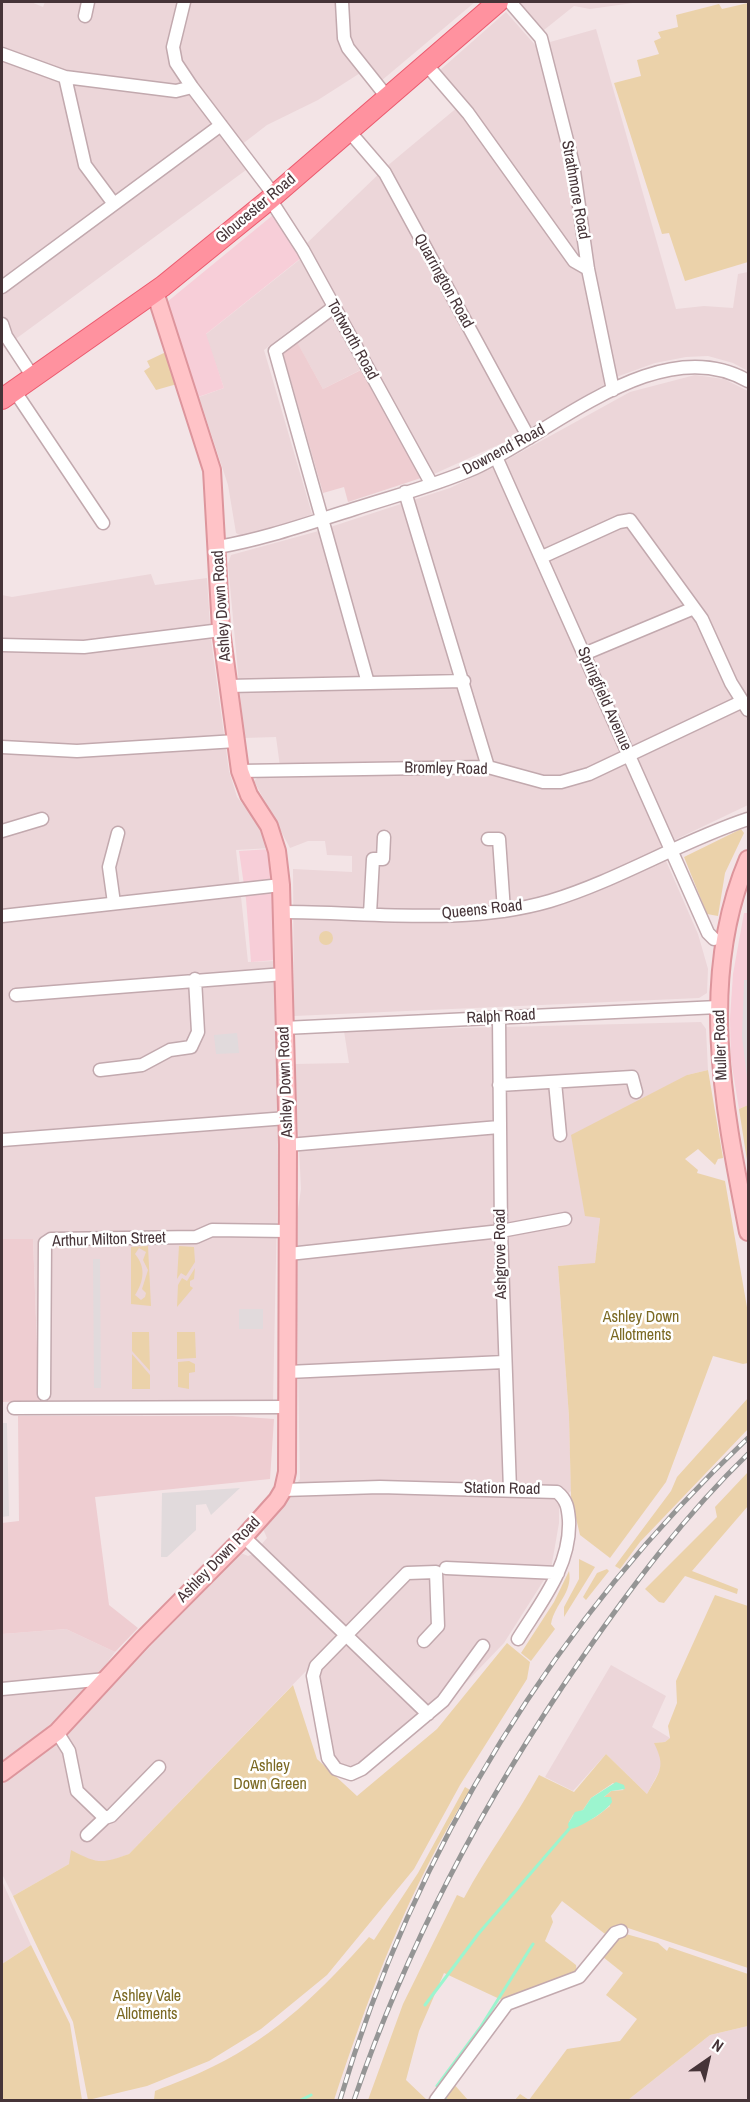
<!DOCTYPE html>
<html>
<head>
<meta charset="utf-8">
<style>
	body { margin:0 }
	#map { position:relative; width:750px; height:2102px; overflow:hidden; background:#f3e4e6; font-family:"Archivo Narrow",sans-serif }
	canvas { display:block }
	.frame { position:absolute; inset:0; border:3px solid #463438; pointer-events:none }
	.north { position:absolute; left:678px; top:2030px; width:60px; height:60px; -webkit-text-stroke:4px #fff; paint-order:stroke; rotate:34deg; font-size:16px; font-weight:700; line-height:24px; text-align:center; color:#463438 }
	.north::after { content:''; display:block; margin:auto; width:21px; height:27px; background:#463438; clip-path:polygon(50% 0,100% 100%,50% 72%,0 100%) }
</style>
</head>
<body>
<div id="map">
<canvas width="750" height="2102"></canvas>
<div class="frame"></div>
<div class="north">N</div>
</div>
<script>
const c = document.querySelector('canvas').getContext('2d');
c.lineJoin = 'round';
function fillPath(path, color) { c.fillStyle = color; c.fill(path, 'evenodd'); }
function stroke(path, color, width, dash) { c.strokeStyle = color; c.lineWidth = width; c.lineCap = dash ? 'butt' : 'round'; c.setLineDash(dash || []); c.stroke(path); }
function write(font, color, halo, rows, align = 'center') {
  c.font = font + ' "Archivo Narrow",sans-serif'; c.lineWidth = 5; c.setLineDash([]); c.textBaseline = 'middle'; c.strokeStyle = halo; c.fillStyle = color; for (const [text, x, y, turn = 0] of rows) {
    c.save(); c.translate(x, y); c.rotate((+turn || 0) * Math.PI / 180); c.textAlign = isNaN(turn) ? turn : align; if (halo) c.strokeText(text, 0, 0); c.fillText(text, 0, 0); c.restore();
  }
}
fillPath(new Path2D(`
	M 2,2 L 31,2 L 43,7 L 45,2 L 475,2 L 381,81 L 368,68 L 318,100 L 267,125 L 232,152 L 246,170 L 2,349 Z
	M 519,2 L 640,2 L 590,9 L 574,6 L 544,30 Z
	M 506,12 L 536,46 L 596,29 L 676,309 L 704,306 L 733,308 L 738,274 L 748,272 L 748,371 L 733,363 L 708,356 L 686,357 L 655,363 L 619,376 L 509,440 L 434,474 L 372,364 L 323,389 L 290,330 L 264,350 L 312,514 L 272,529 L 241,536 L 236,533 L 228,485 L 199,397 L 224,388 L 205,335 L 308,253 L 305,245 L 386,167 L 465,101 L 439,71 Z
	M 695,375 L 724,379 L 748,391 L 748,805 L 660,847 L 698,934 L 708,969 L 707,993 L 699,998 L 294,1016 L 293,869 L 352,872 L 352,856 L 327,855 L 325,841 L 308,841 L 290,848 L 254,781 L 260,775 L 281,774 L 276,737 L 244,738 L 228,564 L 231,555 L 315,532 L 450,488 L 492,468 L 630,392 Z
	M 151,574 L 155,585 L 207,578 L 211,640 L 229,771 L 237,797 L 262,828 L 271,848 L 236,850 L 248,962 L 276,961 L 278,1164 L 273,1402 L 39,1401 L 33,1239 L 3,1240 L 2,595 L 12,597 Z
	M 701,1022 L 706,1029 L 708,1070 L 687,1075 L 600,1218 L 595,1264 L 558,1266 L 569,1417 L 571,1491 L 559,1502 L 559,1523 L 551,1569 L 504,1643 L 451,1698 L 363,1776 L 335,1760 L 321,1681 L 307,1670 L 129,1854 L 105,1863 L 69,1864 L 13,1896 L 2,1874 L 2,1778 L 67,1732 L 241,1553 L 248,1556 L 253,1554 L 267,1538 L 263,1529 L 300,1479 L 296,1263 L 296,1223 L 301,1189 L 295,1064 L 349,1063 L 344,1031 Z
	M 66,1629 L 115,1652 L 83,1696 L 49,1731 L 2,1760 L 2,1634 Z
	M 611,1665 L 666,1696 L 652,1727 L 670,1738 L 665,1742 L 655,1743 L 662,1759 L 662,1766 L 647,1794 L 606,1754 L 573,1791 L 545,1777 Z
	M 2,1881 L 31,1945 L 2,1964 Z
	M 748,2026 L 748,2098 L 744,2100 L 628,2100 L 710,2035 Z`), '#ecd6d9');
fillPath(new Path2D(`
	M 273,215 L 301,258 L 206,334 L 224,388 L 198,397 L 167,302 Z
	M 271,849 L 276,960 L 251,962 L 246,899 L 239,851 Z
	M 744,913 L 748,913 L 748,1105 L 739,1109 L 731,1060 L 730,1018 L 733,974 Z`), '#f7ced8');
fillPath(new Path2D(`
	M 297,342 L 323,389 L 361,370 L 421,478 L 348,502 L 344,487 L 323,493 L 283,353 Z
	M 2,1197 L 3,1239 L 33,1239 L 39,1401 L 2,1402 Z
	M 18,1416 L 232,1416 L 274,1419 L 270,1479 L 95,1497 L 109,1605 L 138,1628 L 115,1652 L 66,1629 L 2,1634 L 2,1523 L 19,1521 Z`), '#eecdd1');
fillPath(new Path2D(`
	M 748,3 L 748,262 L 685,281 L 669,233 L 662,234 L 614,83 L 641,76 L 637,60 L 659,54 L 654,41 L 661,38 L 658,32 L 678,27 L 676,15 L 719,4 L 722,9 Z
	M 166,352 L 177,384 L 156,390 L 144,371 L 150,367 L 147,361 Z
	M 741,829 L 744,833 L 725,873 L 718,916 L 707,914 L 684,857 Z
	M319 938a7 7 0 1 1 14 0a7 7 0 1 1-14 0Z
	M 708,1070 L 723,1158 L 718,1159 L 715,1165 L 698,1149 L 685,1159 L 698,1170 L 697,1173 L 725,1181 L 748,1313 L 748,1363 L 743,1364 L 713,1356 L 666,1482 L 610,1558 L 580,1535 L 571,1497 L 569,1417 L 558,1266 L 595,1263 L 600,1218 L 585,1216 L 571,1135 L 687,1075 Z
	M 748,1105 L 748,1167 L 739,1109 Z
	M 148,1246 L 151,1306 L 131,1304 L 131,1247 ZM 139,1248 L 146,1252 L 143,1260 L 148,1270 L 142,1289 L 146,1293 L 145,1297 L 141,1300 L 135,1295 C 144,1281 146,1267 135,1254 Z
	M 179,1246 L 194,1247 L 195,1262 L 186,1276 L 181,1273 L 177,1279 Z
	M 195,1268 L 194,1279 L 190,1281 L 190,1286 L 193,1288 L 177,1307 L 178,1285 L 182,1278 L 187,1281 Z
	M 132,1332 L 149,1332 L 150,1371 L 132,1351 Z
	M 177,1332 L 195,1332 L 196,1358 L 177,1359 Z
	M 132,1354 L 150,1375 L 150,1389 L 132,1389 Z
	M 189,1361 L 195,1364 L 195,1372 L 189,1373 L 189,1389 L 178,1387 L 178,1362 Z
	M 748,1398 L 748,1429 L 640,1542 L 620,1569 L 615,1566 L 671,1491 L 677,1477 Z
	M 748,1472 L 748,1506 L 692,1571 L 738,1589 L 737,1594 L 685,1576 L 664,1603 L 659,1602 L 645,1589 L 717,1517 L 715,1507 Z
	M 579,1559 L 595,1567 L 564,1617 L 564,1607 L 579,1579 Z
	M 607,1569 L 609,1571 L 586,1600 L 583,1597 L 597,1573 Z
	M 569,1571 C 573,1593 555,1603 551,1624 L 555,1629 L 531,1661 L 521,1653 L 554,1602 Z
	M 715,1595 L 748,1606 L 748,1968 L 628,1928 L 621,1928 L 609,1937 L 562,1901 L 551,1916 L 553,1922 L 545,1941 L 576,1965 L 577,1973 L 506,2002 L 444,1973 L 419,2031 L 406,2080 L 427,2100 L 368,2100 L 403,2004 L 457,1895 L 464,1898 C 487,1855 516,1817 539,1775 L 574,1792 L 606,1754 L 647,1794 C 660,1771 666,1767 654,1743 L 665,1742 L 670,1738 L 668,1726 L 677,1703 L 676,1681 ZM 613,1783 L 624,1790 L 611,1791 L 604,1797 L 610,1806 C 596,1817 586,1826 569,1822 L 573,1815 L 583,1810 L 591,1798 Z
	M 507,1643 L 530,1662 L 527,1679 L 460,1785 L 414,1869 L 327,1975 L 261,2029 L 209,2061 L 147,2086 L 88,2100 L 73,2022 L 13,1896 L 69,1864 L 71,1850 C 98,1864 101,1864 129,1854 L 293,1685 L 317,1759 L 357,1796 L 437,1729 Z
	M 465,1787 L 470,1790 C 410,1886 369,1993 334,2100 L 154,2100 L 155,2091 C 174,2083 195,2076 214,2066 C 276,2036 324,1988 369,1937 L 374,1940 L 418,1873 Z
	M 626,1934 L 658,1943 L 667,1951 L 669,1947 L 748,1974 L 748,2026 L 710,2035 L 628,2100 L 515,2100 L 520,2094 L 529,2100 L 567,2049 L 620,2041 L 637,2019 L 606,1995 L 623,1973 L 603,1957 L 618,1937 Z
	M 31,1945 L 70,2024 L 82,2100 L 2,2100 L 2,1964 Z
	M 452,2082 L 468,2100 L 439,2100 Z`), '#ebd2aa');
fillPath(new Path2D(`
	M 744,980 L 748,980 L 748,1085 L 742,1037 Z
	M 237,1033 L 239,1053 L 216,1054 L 214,1035 Z
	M 93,1259 L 100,1259 L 101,1388 L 94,1388 Z
	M 239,1309 L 263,1309 L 263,1329 L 239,1329 Z
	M 2,1423 L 7,1423 L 9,1516 L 2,1517 Z
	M 240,1488 L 211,1515 L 206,1504 L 196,1505 L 196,1530 L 167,1557 L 161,1557 L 162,1493 Z`), '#e1dadc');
fillPath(new Path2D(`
	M 616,1782 L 624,1785 L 625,1789 L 611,1791 L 604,1797 L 611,1797 L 612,1802 C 607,1811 577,1830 569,1829 L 568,1824 L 575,1812 L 583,1810 L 591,1798 Z`), '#9cf5cf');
stroke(new Path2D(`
	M 425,2005 L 479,1933 L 569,1829
	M 437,2086 L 480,2028 L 533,1944
	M 445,2098 L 446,2100
	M 301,2100 L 311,2095`), '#9cf5cf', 3);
const minor = new Path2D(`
	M 184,2 L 173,47 L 176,63 L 192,87 L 274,195
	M 342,2 L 344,38 L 348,48 L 387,97
	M 510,2 L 541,38 L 573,164 L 588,269 L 613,390
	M 85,16 L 88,2
	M 2,54 L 65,77 L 176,91 L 192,87
	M 425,63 L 468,113 L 574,261 L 588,269
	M 65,77 L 85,165 L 114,204
	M 348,130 L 385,173 L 529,438
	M 270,199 L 303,250 L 431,483
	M 2,287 L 221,125
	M 334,307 L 275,351 L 368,683
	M 2,324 L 6,336 L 33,377
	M 14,390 L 103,523
	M 496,457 L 708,933 L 714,939
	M 405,492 L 488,767
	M 218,547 C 265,539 309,523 354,509 C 394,496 437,485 475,468 C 553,432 660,330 748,381
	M 542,557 L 619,522 L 630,520 L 702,619 L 731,683 L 748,710
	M 2,645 L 84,647 L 221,630
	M 584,654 L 694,608
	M 228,686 L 464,681
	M 2,747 L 77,751 L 236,741
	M 240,771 L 488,767 L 543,782 L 561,782 L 589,774 L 741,702
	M 2,831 L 42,819
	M 488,839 L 499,839 L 504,911
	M 114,903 L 109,867 L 118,833
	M 282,912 C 371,912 464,926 550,901 C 619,880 681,841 748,819
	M 370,914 L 373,859 L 383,859 L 384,837
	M 2,916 L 281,885
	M 16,995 L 284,974
	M 499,1018 L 501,1231 L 510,1490
	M 284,1028 L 718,1007
	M 100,1070 L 142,1065 L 170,1050 L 191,1047 L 198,1032 L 195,979
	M 555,1082 L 560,1135
	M 499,1085 L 632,1077 L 636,1092
	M 2,1140 L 287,1118
	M 288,1145 L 499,1127
	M 289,1254 L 501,1231 L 565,1219
	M 288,1372 L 504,1362
	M 44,1394 L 45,1243 L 51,1239 L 196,1237 L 212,1230 L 288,1231
	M 14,1408 L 287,1407
	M 283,1490 L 380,1487 L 557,1492 C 567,1500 568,1508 569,1520 C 571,1566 541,1602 518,1639
	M 244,1537 L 428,1714
	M 446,1568 L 558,1573
	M 424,1641 L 438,1626 L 436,1572 L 407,1573 L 316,1666 L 313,1676 L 328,1758 L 336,1769 L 351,1774 L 362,1769 L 443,1701 L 483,1646
	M 2,1689 L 106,1679
	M 57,1732 L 69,1751 L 77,1791 L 105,1818
	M 87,1835 L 105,1818 L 111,1816 L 159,1767
	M 436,2100 L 507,2004 L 579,1977 L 615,1933 L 621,1931`);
const secondary = new Path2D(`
	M 748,859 C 697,979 724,1109 748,1232
	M 2,1773 L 57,1732 L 142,1640 L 244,1537 L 277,1500 L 283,1490 L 287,1472 L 288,1145 L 281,885 L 277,851 L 269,826 L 249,795 L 240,771 L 221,630 L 212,470 L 155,292`);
const primary = new Path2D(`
	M 2,399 L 163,286 L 270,199 L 498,2`);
stroke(minor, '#c2a9ae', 15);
stroke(secondary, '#dd959c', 20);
stroke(primary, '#eb5a6e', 22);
stroke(minor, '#fff', 12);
stroke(secondary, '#ffc3c7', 16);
stroke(primary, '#ff929f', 20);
const rail = new Path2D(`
	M 340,2100 C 414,1849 558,1617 748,1438
	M 354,2100 C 408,1942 487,1795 582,1658 C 632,1586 685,1515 748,1454`);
stroke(rail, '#959595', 5);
stroke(rail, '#fff', 3, [9]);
write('16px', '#463438', '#fff', [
	["Strathmore Road",575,190,80],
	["Gloucester Road",256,209,-40],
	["Quarrington Road",443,281,61],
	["Tortworth Road",352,340,61],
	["Downend Road",504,450,-28],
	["Ashley Down Road",222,606,-94],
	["Springfield Avenue",604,699,66],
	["Bromley Road",446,769,1],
	["Queens Road",482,910,-6],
	["Ralph Road",501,1017,-3],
	["Muller Road",721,1045,-92],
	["Ashley Down Road",286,1082,-92],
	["Arthur Milton Street",109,1240,-2],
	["Ashgrove Road",501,1254,-91],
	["Station Road",502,1489,1],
	["Ashley Down Road",219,1560,-46]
]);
write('16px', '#7b6923', '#fff', [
	["Ashley Down",641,1318],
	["Allotments",641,1336],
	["Ashley",270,1767],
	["Down Green",270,1785],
	["Ashley Vale",147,1997],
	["Allotments",147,2015]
]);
</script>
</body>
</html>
